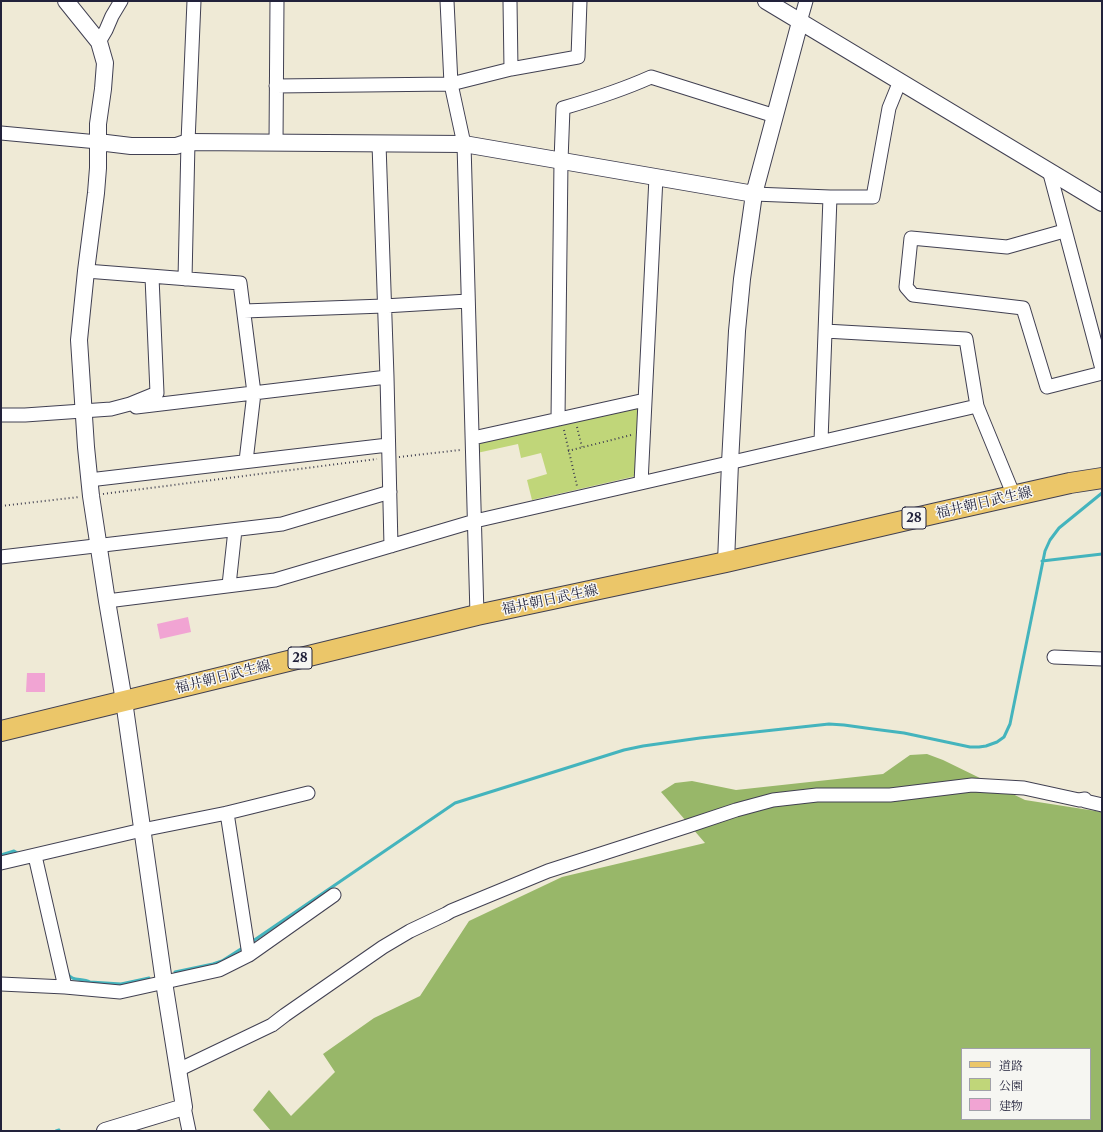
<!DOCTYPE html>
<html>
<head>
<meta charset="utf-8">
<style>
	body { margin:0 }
	#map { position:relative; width:1103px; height:1132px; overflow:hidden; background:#efead6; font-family:"Libre Caslon Text","Noto Serif JP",serif }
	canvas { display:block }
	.frame { position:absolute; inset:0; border:2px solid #22223b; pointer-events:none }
	.legend { position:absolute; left:961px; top:1048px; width:130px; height:72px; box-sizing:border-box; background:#f6f6f2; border:1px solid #a1a1a9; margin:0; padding:5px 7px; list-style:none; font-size:12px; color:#22223b }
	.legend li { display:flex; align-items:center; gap:8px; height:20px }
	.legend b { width:20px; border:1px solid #a1a1a9 }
</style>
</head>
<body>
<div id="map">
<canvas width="1103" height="1132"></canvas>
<div class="frame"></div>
<ul class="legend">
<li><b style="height:5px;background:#ebc669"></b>道路</li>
<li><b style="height:11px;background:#c0d679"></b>公園</li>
<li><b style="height:11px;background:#f1a4d3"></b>建物</li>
</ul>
</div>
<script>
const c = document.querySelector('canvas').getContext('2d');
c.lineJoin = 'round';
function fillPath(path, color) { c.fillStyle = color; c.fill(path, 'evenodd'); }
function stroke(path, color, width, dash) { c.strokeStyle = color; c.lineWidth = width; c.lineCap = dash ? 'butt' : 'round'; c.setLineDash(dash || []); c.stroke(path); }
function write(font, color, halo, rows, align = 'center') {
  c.font = font + ' "Libre Caslon Text","Noto Serif JP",serif'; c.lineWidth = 3; c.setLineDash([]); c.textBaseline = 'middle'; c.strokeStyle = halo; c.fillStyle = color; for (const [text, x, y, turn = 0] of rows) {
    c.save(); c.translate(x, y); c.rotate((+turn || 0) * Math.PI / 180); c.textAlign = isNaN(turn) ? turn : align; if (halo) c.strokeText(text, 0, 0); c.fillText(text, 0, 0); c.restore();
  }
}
fillPath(new Path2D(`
	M 640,408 L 636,476 L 532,500 L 527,480 L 547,474 L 541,453 L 521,458 L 518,444 L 477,453 L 476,442 Z`), '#c0d679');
fillPath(new Path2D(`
	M 927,754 L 943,760 L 1025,800 L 1102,812 L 1102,1131 L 271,1131 L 253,1110 L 269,1090 L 291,1116 L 335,1072 L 323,1054 L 374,1018 L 420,996 L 469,921 L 562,877 L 705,843 L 661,792 L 675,783 L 692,781 L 736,790 L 883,774 L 910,755 ZM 962,1049 L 1090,1049 L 1090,1119 L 962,1119 Z`), '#98b769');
stroke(new Path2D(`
	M 1042,561 L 1102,554
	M 1,855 L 14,851 L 19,854
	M 250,943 L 455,803 L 624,750 L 643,746 L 700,738 L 829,724 L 844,725 L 873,729 L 904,733 L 970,747 L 979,747 L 986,746 L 997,742 L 1004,737 L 1010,724 L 1045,551 L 1050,540 L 1059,528 L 1102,493
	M 67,972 C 72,983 81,977 90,982 L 121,984 L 149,978
	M 175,972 L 213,964 L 222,961 L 244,947
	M 56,1131 L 59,1130`), '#44b4bd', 3);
fillPath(new Path2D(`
	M 188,617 L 191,632 L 160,639 L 157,624 Z
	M 27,673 L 45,673 L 45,692 L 26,692 Z`), '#f1a4d3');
const minor = new Path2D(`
	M 447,1 L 451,84 L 464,144 L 477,615
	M 510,1 L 511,69
	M 800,22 L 806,1
	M 99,42 L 106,30 L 112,16 L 121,1
	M 276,86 L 451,84 L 511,69 L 578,57 L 580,1
	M 1,133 L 98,142
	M 276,143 L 277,1
	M 379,144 L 387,377 L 391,546
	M 1049,170 L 1102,369
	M 754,194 L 830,197 L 873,197 L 889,108 L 900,81
	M 1064,231 L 1007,247 L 911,238 L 906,287 L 913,295 L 1023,308 L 1047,387 L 1102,373
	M 86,271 L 240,283 L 254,393 L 246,461
	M 185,279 L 188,142 L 194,1
	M 244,311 L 384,306 L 468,301
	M 825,331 L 966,339 L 977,406 L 1014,496
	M 136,407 L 387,377
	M 1,415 L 25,415 L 111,409 L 130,404 L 157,393 L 152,277
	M 558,419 L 561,161 L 563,108 C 594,99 622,90 651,77 L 775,116
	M 473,438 L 645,400
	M 821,441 L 830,197
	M 89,480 L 388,445
	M 641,483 L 656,177
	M 1,557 L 282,524 L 390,492
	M 229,585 L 235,530
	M 107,601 L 275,580 L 475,521 L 977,406
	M 1054,657 L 1102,659
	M 227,813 L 249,955
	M 35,856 L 65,987
	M 1,863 L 142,830 L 227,813 L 308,793
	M 1,984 L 65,987 L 120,992 L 219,970 L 249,955 L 334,895
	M 178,1070 L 272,1025 L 285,1015 L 383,947 L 410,931 L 446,914 L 451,911 L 548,871 L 688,826 L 736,810 L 773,800 L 817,795 L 890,795 L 972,785 L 1024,788 L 1079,800 L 1085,799 L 1085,801 L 1102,805
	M 184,1107 L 189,1131`);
const tertiary = new Path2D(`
	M 66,1 L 99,42 L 105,63 L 103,89 L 98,124 L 98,168 L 96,193 L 86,271 L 79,340 L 86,447 L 91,496 L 107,601 L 124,701 L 164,982 L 184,1107 L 105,1131
	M 766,1 L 1102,203
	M 98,142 L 131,146 L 176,146 L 188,142 L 464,144 L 754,194
	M 726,562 L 730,463 L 737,331 L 742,279 L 754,194 L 800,22`);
const primary = new Path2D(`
	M 1,731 L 477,615 L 726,562 L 937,513 L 1070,483 L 1102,478`);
stroke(minor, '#414052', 15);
stroke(tertiary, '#414052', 18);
stroke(primary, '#414052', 22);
stroke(new Path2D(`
	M 577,427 L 582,447
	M 564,430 L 577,486
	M 568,451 L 631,435
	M 399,457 L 460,450
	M 103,494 L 377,459
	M 1,506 L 79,497`), '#414052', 2, [1, 3]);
stroke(minor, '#fff', 13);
stroke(tertiary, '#fff', 16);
stroke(primary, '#ebc669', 20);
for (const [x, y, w] of [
	[914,518,24],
	[300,658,24]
]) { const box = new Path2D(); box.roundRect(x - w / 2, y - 11, w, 22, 3); c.fillStyle = '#f6f6f2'; c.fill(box); stroke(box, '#22223b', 1); }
write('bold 13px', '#22223b', null, [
	["28",914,518],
	["28",300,658]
]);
write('14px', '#22223b', '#f6f6f2', [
	["福井朝日武生線",984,503,-13],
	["福井朝日武生線",550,600,-12],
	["福井朝日武生線",223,677,-14]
]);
</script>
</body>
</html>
